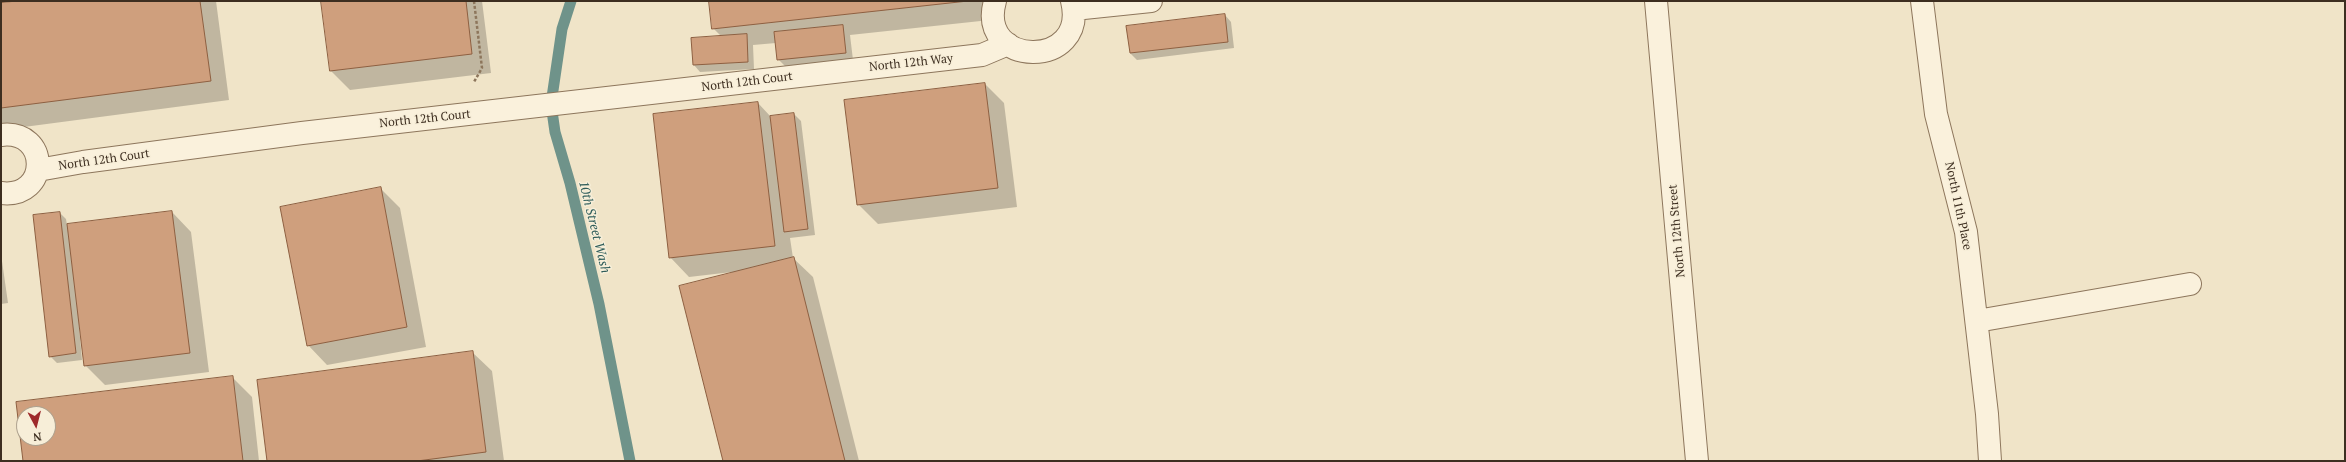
<!DOCTYPE html>
<html>
<head>
<meta charset="utf-8">
<style>
	body { margin:0 }
	#map { position:relative; width:2346px; height:462px; overflow:hidden; background:#f0e4c8; font-family:"PT Serif",serif }
	canvas { display:block }
	.frame { position:absolute; inset:0; border:2px solid #3d2e20; pointer-events:none }
	.north { position:absolute; left:16px; top:406px; width:40px; height:40px; box-sizing:border-box; background:#f7eed8; border:1px solid #ada18e; border-radius:50%; rotate:173deg; font-size:11px; font-weight:700; line-height:16px; text-align:center; color:#3d2e20 }
	.north::after { content:''; display:block; margin:auto; width:14px; height:18px; background:#9e2a2b; clip-path:polygon(50% 0,100% 100%,50% 72%,0 100%) }
</style>
</head>
<body>
<div id="map">
<canvas width="2346" height="462"></canvas>
<div class="frame"></div>
<div class="north">N</div>
</div>
<script>
const c = document.querySelector('canvas').getContext('2d');
c.lineJoin = 'round';
function fillPath(path, color) { c.fillStyle = color; c.fill(path, 'evenodd'); }
function stroke(path, color, width, dash) { c.strokeStyle = color; c.lineWidth = width; c.lineCap = dash ? 'butt' : 'round'; c.setLineDash(dash || []); c.stroke(path); }
function write(font, color, halo, rows, align = 'center') {
  c.font = font + ' "PT Serif",serif'; c.lineWidth = 3; c.setLineDash([]); c.textBaseline = 'middle'; c.strokeStyle = halo; c.fillStyle = color; for (const [text, x, y, turn = 0] of rows) {
    c.save(); c.translate(x, y); c.rotate((+turn || 0) * Math.PI / 180); c.textAlign = isNaN(turn) ? turn : align; if (halo) c.strokeText(text, 0, 0); c.fillText(text, 0, 0); c.restore();
  }
}
fillPath(new Path2D(`
	M 24,1 L 216,1 L 229,100 L 1,130 L 1,4 Z
	M 322,1 L 482,1 L 491,73 L 350,90 L 331,71 Z
	M 710,1 L 988,1 L 990,20 L 850,35 L 853,60 L 785,66 L 778,59 L 776,43 L 753,45 L 754,69 L 700,72 L 694,65 L 692,38 L 722,37 L 713,28 Z
	M 1225,15 L 1231,22 L 1234,48 L 1137,60 L 1130,53 Z
	M 985,84 L 1004,103 L 1017,207 L 878,224 L 858,204 Z
	M 758,103 L 771,117 L 794,114 L 801,121 L 815,235 L 790,238 L 793,258 L 813,277 L 859,461 L 724,461 L 732,272 L 689,277 L 670,257 Z
	M 381,189 L 400,208 L 426,347 L 327,365 L 308,345 Z
	M 172,212 L 191,232 L 209,372 L 105,385 L 85,365 L 81,326 L 79,326 L 82,360 L 57,363 L 50,356 L 60,213 L 66,219 L 67,225 Z
	M 1,254 L 8,303 L 1,304 Z
	M 472,352 L 492,371 L 504,461 L 268,461 Z
	M 232,377 L 252,397 L 259,461 L 24,461 L 17,403 ZM 24,414 L 48,414 L 48,438 L 24,438 Z`), '#0003');
stroke(new Path2D(`
	M 571,1 L 562,29 L 551,104 L 555,132 L 570,183 L 599,304 L 630,461`), '#6f938a', 11);
const building = new Path2D(`
	M 17,1 L 200,1 L 211,81 L 1,108 L 1,3 Z
	M 321,1 L 466,1 L 472,54 L 330,71 Z
	M 709,1 L 968,1 L 712,29 Z
	M 1225,14 L 1228,42 L 1130,53 L 1126,26 Z
	M 843,25 L 846,53 L 777,60 L 774,32 Z
	M 747,34 L 748,62 L 693,65 L 691,38 Z
	M 985,83 L 998,188 L 857,205 L 844,100 Z
	M 758,102 L 775,246 L 669,258 L 653,114 Z
	M 794,113 L 808,229 L 784,232 L 770,116 Z
	M 381,187 L 407,327 L 307,346 L 280,207 Z
	M 172,211 L 190,353 L 84,366 L 67,224 Z
	M 60,212 L 76,353 L 49,357 L 33,215 Z
	M 794,257 L 845,461 L 723,461 L 679,286 Z
	M 473,351 L 486,452 L 417,461 L 267,461 L 257,380 Z
	M 233,376 L 243,461 L 23,461 L 16,402 ZM 24,414 L 48,414 L 48,438 L 24,438 Z`);
fillPath(building, '#cf9f7d');
stroke(building, '#8d5f41', 1);
const minor = new Path2D(`
	M 995,1 C 976,68 1089,70 1072,1
	M 1656,1 L 1697,461
	M 1922,1 L 1936,114 L 1966,232 L 1987,414 L 1990,461
	M 1074,9 L 1151,1
	M 1,135 C 50,129 50,199 1,193
	M 38,170 L 83,162 L 302,133 L 982,55 L 1008,44
	M 1977,321 L 2190,284`);
stroke(minor, '#8d765c', 24);
stroke(new Path2D(`
	M 474,1 L 482,68 L 474,82`), '#8d765c', 2.5, [3, 2]);
stroke(minor, '#faf1dc', 22);
write('12px', '#3d2e20', '#f7eed8', [
	["North 12th Way",911,63,-6],
	["North 12th Court",747,82,-7],
	["North 12th Court",425,119,-6],
	["North 12th Court",104,160,-8],
	["North 11th Place",1958,206,78],
	["North 12th Street",1677,231,-95]
]);
write('italic 13px', '#2f5d5a', '#f7eed8', [
	["10th Street Wash",594,227,76]
]);
</script>
</body>
</html>
